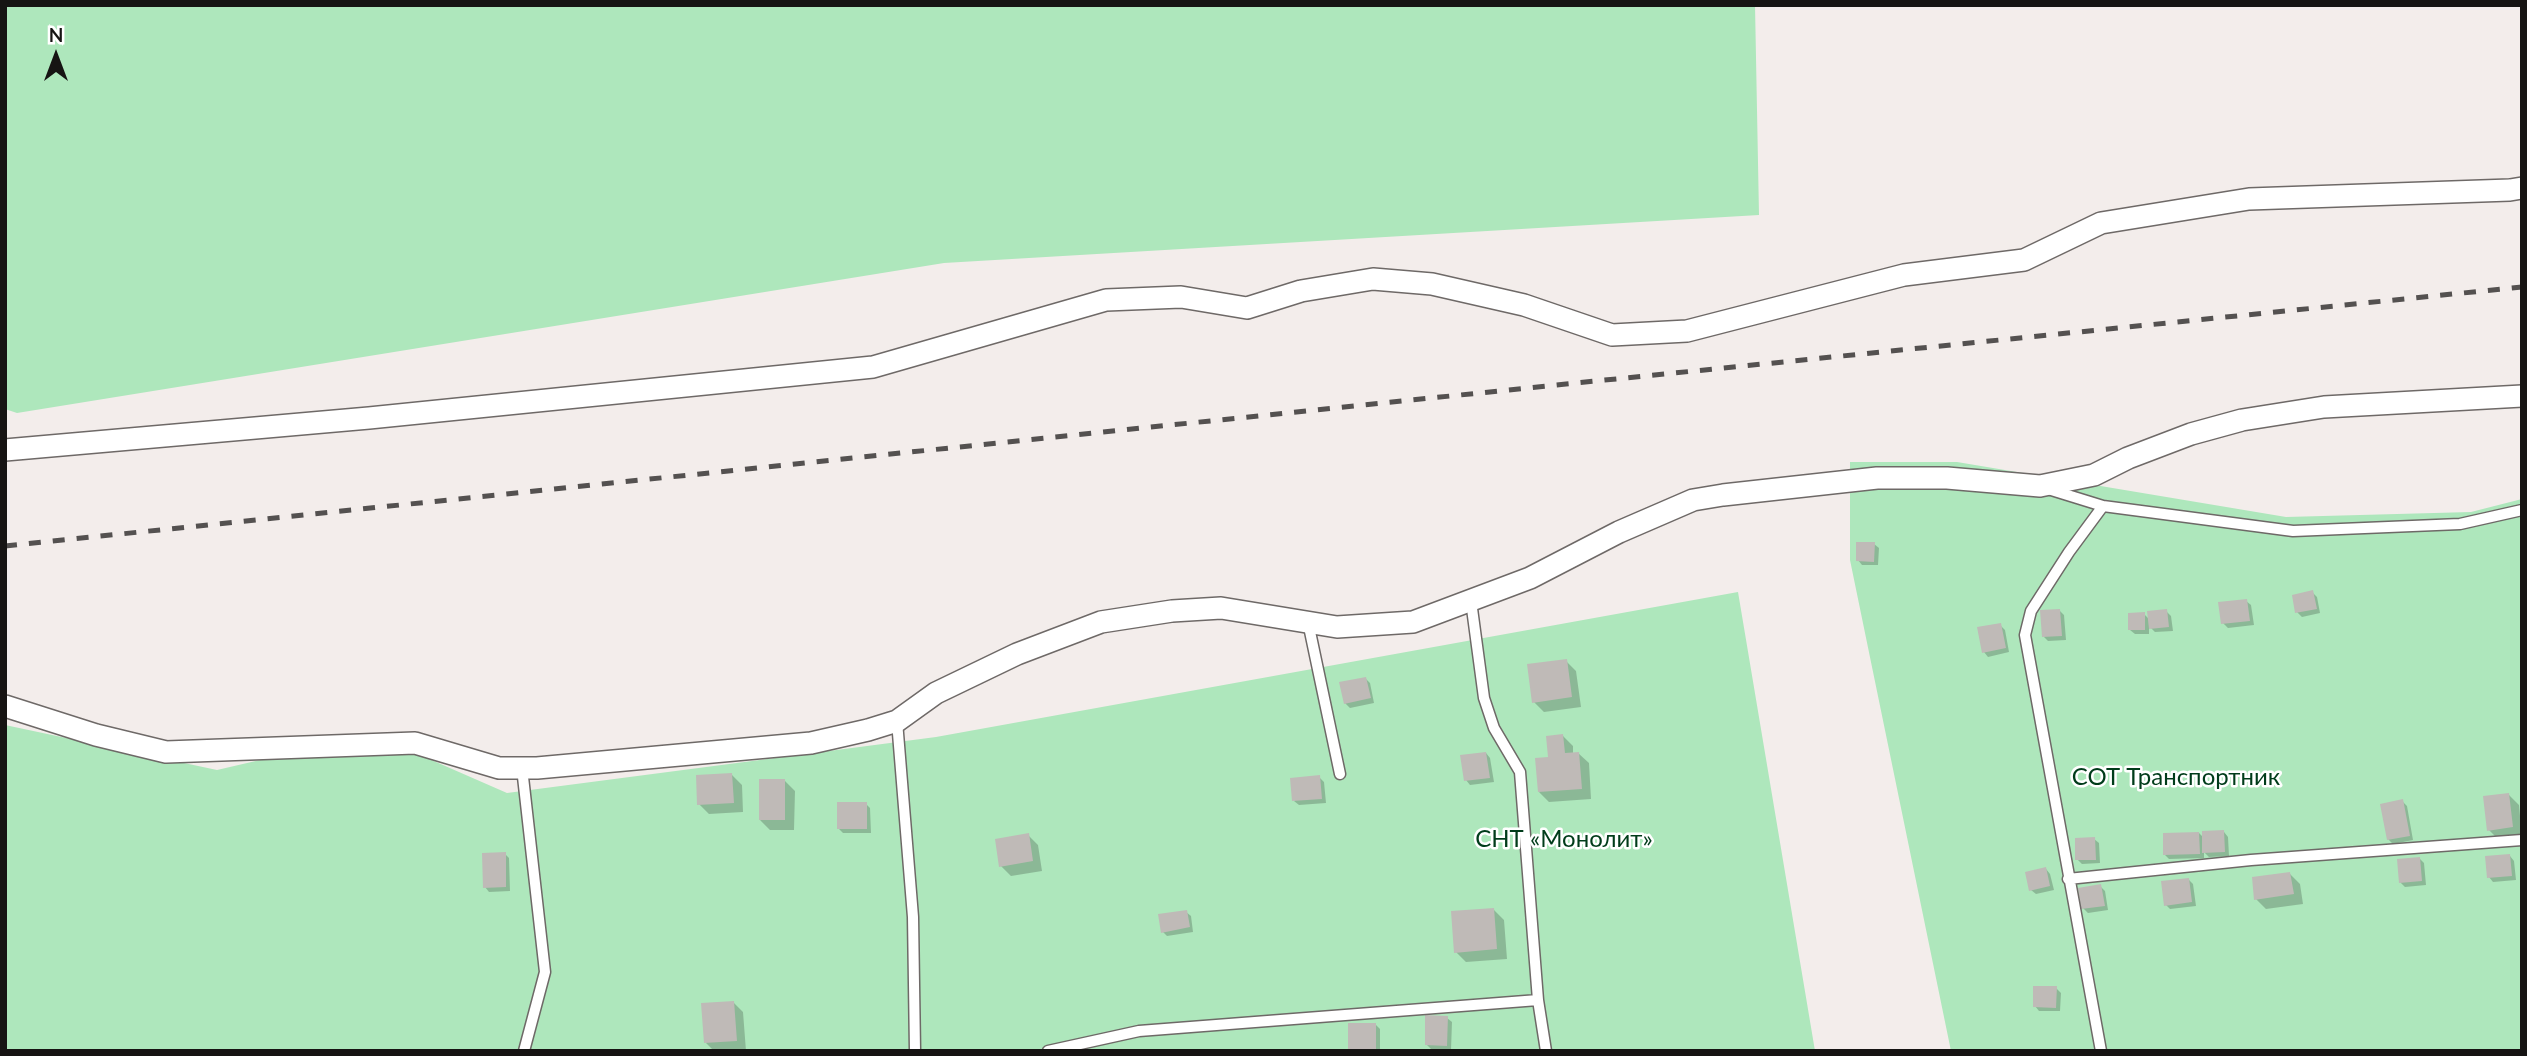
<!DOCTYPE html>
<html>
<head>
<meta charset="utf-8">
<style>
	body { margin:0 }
	#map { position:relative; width:2527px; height:1056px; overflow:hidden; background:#f3edeb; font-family:Lato,sans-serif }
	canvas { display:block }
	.frame { position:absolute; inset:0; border:7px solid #161413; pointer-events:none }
	.north { position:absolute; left:21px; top:21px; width:70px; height:70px; -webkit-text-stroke:5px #fff; paint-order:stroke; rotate:0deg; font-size:19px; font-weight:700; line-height:28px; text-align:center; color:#161413 }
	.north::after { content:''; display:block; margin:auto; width:24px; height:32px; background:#161413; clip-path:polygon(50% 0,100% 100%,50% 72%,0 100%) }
</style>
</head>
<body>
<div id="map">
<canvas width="2527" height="1056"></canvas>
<div class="frame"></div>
<div class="north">N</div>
</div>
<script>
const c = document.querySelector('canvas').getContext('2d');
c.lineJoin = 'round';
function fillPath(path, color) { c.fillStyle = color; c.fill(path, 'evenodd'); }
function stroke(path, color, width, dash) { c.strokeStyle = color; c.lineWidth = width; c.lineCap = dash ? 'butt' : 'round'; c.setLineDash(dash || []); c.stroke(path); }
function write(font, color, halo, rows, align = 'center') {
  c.font = font + ' Lato,sans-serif'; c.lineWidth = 5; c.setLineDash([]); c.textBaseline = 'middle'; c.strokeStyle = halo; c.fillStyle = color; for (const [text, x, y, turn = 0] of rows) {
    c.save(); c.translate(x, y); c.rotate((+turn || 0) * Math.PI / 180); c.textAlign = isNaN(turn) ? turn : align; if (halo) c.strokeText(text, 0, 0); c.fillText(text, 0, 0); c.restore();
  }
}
fillPath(new Path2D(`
	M 5,5 L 1755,5 L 1759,215 L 944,263 L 17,413 L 5,409 Z
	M 1850,462 L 1957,462 L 2286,517 L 2471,512 L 2522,499 L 2522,1051 L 1951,1051 L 1850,560 Z
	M 1738,592 L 1815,1051 L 5,1051 L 5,725 L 217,770 L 372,734 L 507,793 L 936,737 Z`), '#aee7bc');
fillPath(new Path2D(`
	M 1874,544 L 1879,548 L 1878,565 L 1862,565 L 1858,560 Z
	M 2312,592 L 2317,597 L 2320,613 L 2302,617 L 2297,612 Z
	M 2246,601 L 2251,605 L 2254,625 L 2228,628 L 2223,623 Z
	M 2059,610 L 2064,615 L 2066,640 L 2048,641 L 2044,637 Z
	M 2166,611 L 2171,616 L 2173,631 L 2155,632 L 2149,626 L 2149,634 L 2135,634 L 2130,630 L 2144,614 L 2150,620 Z
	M 2000,625 L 2005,630 L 2009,652 L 1988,657 L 1984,652 Z
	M 1566,661 L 1576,671 L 1581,707 L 1544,712 L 1534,702 Z
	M 1365,678 L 1370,683 L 1374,703 L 1350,708 L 1345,703 Z
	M 1563,736 L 1573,746 L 1573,754 L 1578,753 L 1589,763 L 1591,799 L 1549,802 L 1539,792 L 1550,759 Z
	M 1486,753 L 1490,758 L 1494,782 L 1470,785 L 1466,780 Z
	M 732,775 L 742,785 L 743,812 L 709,814 L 699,804 Z
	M 1319,777 L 1324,782 L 1326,803 L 1299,805 L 1294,801 Z
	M 785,781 L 795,791 L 794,830 L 770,830 L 760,820 Z
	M 2509,795 L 2519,805 L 2522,837 L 2499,840 L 2489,830 Z
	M 2402,801 L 2407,806 L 2413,840 L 2393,844 L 2388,839 Z
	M 866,804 L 870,808 L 871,833 L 843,833 L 839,829 Z
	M 2224,832 L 2228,837 L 2229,856 L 2209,857 L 2204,852 L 2204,858 L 2169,859 L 2165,855 L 2199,833 L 2204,838 Z
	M 1028,835 L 1038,845 L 1042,871 L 1011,876 L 1001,866 Z
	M 2094,839 L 2099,843 L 2100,863 L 2082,864 L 2077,859 Z
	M 505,854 L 509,858 L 510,891 L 489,892 L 485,887 Z
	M 2510,856 L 2514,861 L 2516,880 L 2493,882 L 2489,877 Z
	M 2420,859 L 2424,863 L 2426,885 L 2405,887 L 2400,882 Z
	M 2046,869 L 2050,874 L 2054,890 L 2036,894 L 2031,890 Z
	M 2290,874 L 2300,884 L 2303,904 L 2266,909 L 2256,899 Z
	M 2189,880 L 2193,884 L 2196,906 L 2170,909 L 2166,905 Z
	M 2100,886 L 2105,891 L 2108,910 L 2088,913 L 2083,908 Z
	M 1494,910 L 1504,920 L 1507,959 L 1466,962 L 1456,952 Z
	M 1186,912 L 1191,916 L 1193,932 L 1167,936 L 1163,932 Z
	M 2056,988 L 2061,993 L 2060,1011 L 2039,1011 L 2035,1006 Z
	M 733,1002 L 743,1012 L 746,1051 L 714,1051 L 706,1043 Z
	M 1447,1018 L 1452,1022 L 1451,1050 L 1431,1049 L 1427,1045 Z
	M 1376,1025 L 1380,1029 L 1380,1051 L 1350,1051 Z`), '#0003');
fillPath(new Path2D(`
	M 1856,542 L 1875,542 L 1874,562 L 1856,561 Z
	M 2313,590 L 2317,609 L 2295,613 L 2292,595 Z
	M 2247,599 L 2250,621 L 2221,624 L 2218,602 Z
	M 2060,609 L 2062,636 L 2042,637 L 2040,610 Z
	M 2167,609 L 2169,627 L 2149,629 L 2147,611 Z
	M 2145,612 L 2145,630 L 2128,630 L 2128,613 Z
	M 2001,623 L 2006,648 L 1982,653 L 1977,627 Z
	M 1567,659 L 1572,697 L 1532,703 L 1527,664 Z
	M 1366,677 L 1371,698 L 1344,704 L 1339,682 Z
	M 1563,734 L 1565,753 L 1579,752 L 1582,789 L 1538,792 L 1535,758 L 1548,757 L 1546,736 Z
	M 1486,752 L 1490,778 L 1464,781 L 1460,755 Z
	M 732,773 L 734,803 L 697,805 L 696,775 Z
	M 1320,775 L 1322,799 L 1292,801 L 1290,778 Z
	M 759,779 L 785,779 L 785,820 L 759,820 Z
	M 2509,793 L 2513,827 L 2487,831 L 2483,796 Z
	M 2403,799 L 2410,836 L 2387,840 L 2380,804 Z
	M 837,802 L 867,802 L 867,829 L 837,829 Z
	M 2224,830 L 2225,852 L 2202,853 L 2202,831 Z
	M 2199,832 L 2200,854 L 2163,855 L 2163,833 Z
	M 1029,833 L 1033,861 L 999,867 L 995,839 Z
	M 2095,837 L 2096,860 L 2075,860 L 2075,838 Z
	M 506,852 L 506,887 L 483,888 L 482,853 Z
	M 2510,854 L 2512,876 L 2487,878 L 2485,856 Z
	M 2420,857 L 2422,881 L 2399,883 L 2397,859 Z
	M 2046,867 L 2050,886 L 2029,891 L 2025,872 Z
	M 2290,872 L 2294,894 L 2254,900 L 2252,877 Z
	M 2189,878 L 2192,902 L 2164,906 L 2161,881 Z
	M 2101,884 L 2105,906 L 2081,909 L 2078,888 Z
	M 1494,908 L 1497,949 L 1454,953 L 1451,911 Z
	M 1187,910 L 1190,927 L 1161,933 L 1158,914 Z
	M 2033,986 L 2057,986 L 2056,1008 L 2033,1007 Z
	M 734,1001 L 737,1041 L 704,1043 L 701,1003 Z
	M 1425,1015 L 1448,1016 L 1447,1046 L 1425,1045 Z
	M 1348,1023 L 1376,1023 L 1376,1051 L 1348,1051 Z`), '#bfbab7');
const service = new Path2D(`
	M 2048,489 L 2103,506 L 2293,531 L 2460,524 L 2522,510
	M 1471,601 L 1484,698 L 1494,728 L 1520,772 L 1538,1000 L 1546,1051
	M 1308,622 L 1340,774
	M 897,721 L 913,917 L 915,1051
	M 522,768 L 545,972 L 524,1051
	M 2068,879 L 2251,860 L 2522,840
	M 1048,1051 L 1139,1031 L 1538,1000
	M 2101,1051 L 2025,635 L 2031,611 L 2069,552 L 2103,506`);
const minor = new Path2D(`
	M 5,450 L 369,418 L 873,367 L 1106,300 L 1181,297 L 1247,308 L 1301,291 L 1373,279 L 1432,284 L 1524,305 L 1612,335 L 1687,331 L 1904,275 L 2024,260 L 2101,223 L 2249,199 L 2510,190 L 2522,188
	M 5,706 L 96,735 L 166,752 L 415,743 L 499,768 L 537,768 L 811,743 L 868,730 L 897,721 L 936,693 L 1017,654 L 1101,622 L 1172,611 L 1221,608 L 1337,627 L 1413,622 L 1530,578 L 1619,532 L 1693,500 L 1723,495 L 1877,478 L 1947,478 L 2040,486 L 2094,475 L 2128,458 L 2191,434 L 2242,420 L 2324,407 L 2522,396`);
stroke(service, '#6e6967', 13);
stroke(minor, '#6e6967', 24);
stroke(service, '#fff', 10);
stroke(minor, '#fff', 21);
stroke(new Path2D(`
	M 5,546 L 1566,384 L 2522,287`), '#545150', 5, [12, 12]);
write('24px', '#003c1a', '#fff', [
	["СОТ Транспортник",2176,777],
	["СНТ «Монолит»",1564,839]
]);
</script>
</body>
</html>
